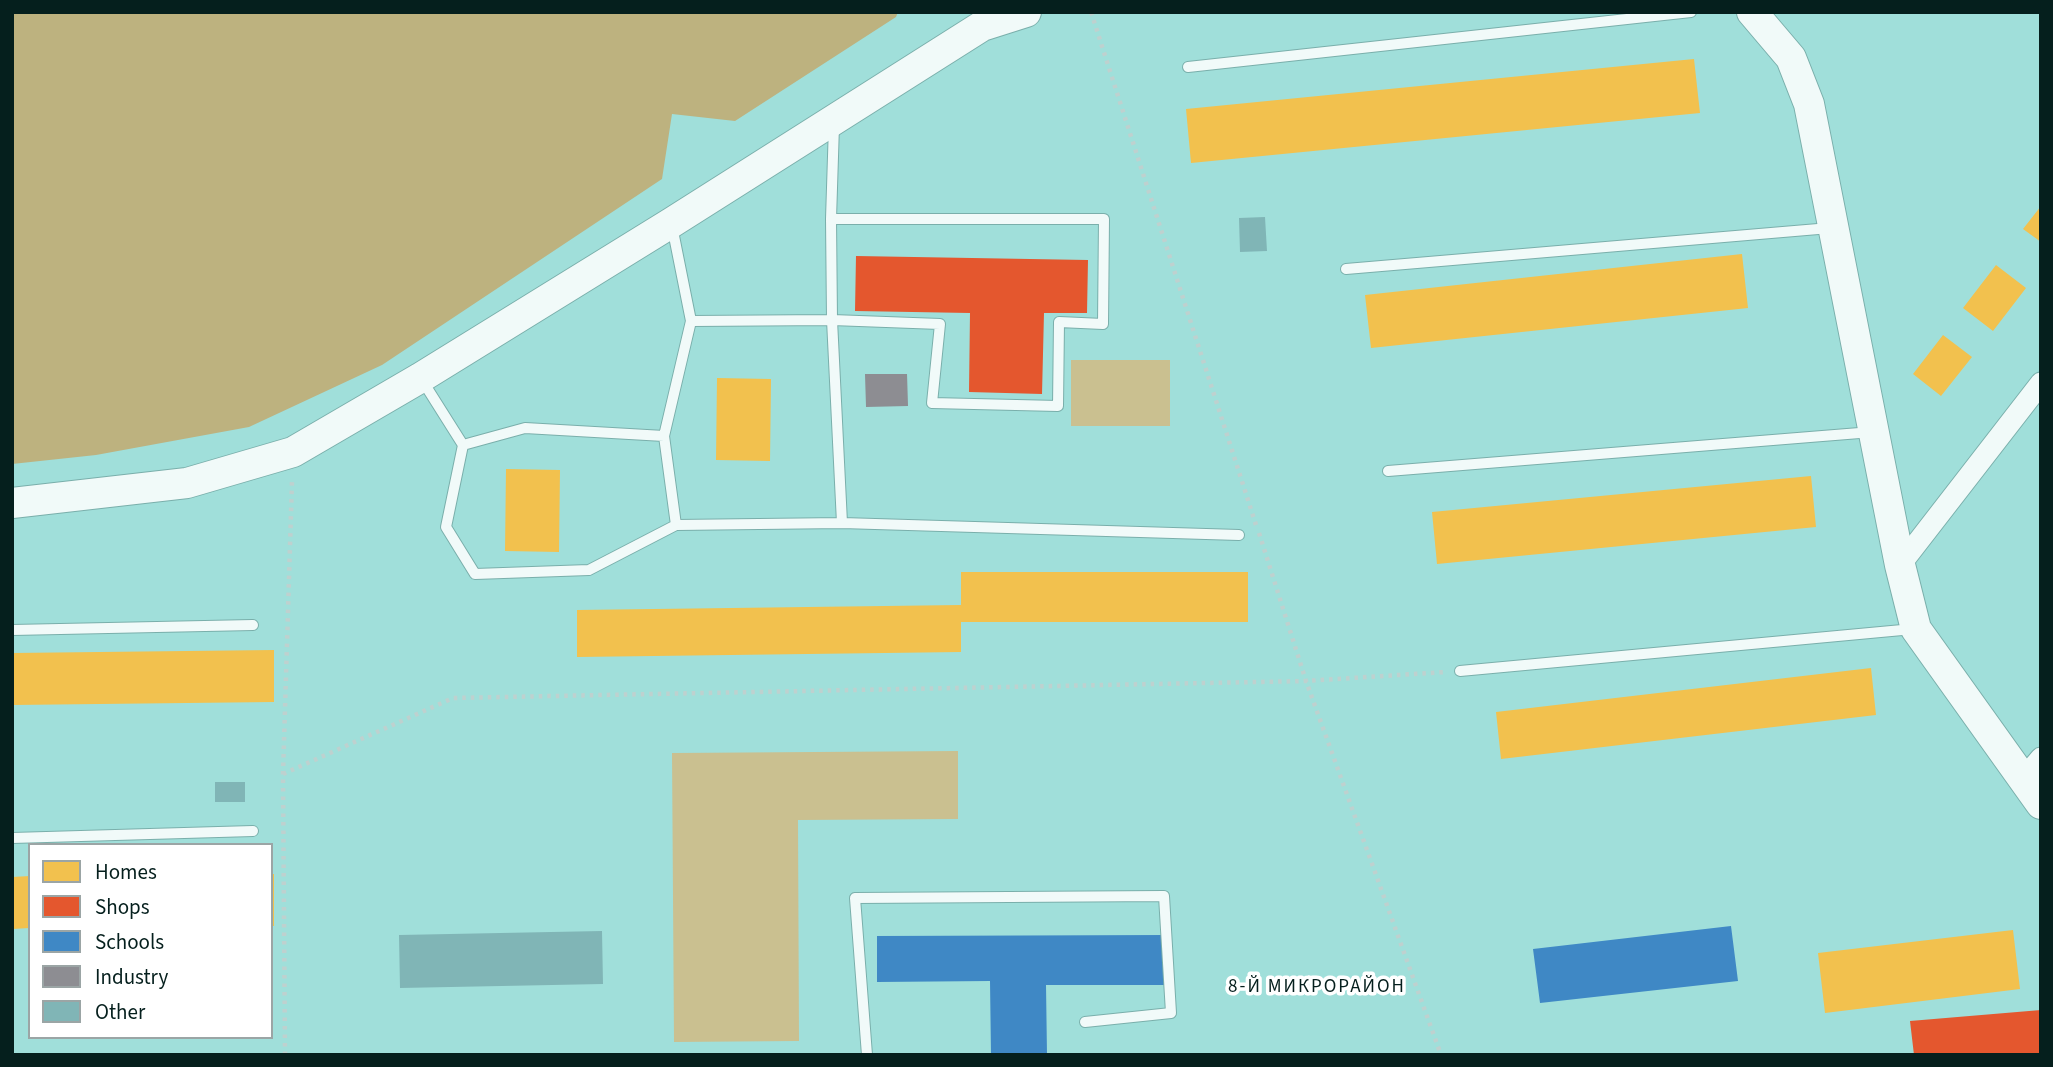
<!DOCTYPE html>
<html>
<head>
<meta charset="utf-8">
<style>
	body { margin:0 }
	#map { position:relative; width:2053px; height:1067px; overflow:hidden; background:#a0dfda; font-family:"Source Sans 3",sans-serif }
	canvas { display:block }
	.frame { position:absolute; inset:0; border:14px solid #051f1d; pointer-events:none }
	.legend { position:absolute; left:28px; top:843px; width:245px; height:196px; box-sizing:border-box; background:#fff; border:2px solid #9ba5a5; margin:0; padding:9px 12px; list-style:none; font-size:21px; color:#051f1d }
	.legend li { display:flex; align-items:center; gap:14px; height:35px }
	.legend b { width:35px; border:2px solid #9ba5a5 }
</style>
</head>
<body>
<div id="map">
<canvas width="2053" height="1067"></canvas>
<div class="frame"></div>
<ul class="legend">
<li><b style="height:19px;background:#f2c14e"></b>Homes</li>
<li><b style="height:19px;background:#e4572e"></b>Shops</li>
<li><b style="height:19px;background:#3f88c5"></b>Schools</li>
<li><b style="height:19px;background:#8d8d92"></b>Industry</li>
<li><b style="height:19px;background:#80b5b6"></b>Other</li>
</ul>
</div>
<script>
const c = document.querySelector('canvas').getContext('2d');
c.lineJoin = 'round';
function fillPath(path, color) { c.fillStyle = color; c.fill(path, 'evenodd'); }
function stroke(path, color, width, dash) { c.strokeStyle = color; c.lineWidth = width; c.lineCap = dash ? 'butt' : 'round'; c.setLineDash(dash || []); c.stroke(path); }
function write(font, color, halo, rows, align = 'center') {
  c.font = font + ' "Source Sans 3",sans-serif'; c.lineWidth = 7; c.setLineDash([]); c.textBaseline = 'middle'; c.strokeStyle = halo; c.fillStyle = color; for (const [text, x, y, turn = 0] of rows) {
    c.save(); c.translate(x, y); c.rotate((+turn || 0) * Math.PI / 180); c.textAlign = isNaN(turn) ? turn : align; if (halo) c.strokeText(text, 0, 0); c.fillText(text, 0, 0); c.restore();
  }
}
fillPath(new Path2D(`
	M 1071,360 L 1170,360 L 1170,426 L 1071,426 Z
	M 958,751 L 958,819 L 798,820 L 799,1041 L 674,1042 L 672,753 Z`), '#cac090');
fillPath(new Path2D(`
	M 12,12 L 898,12 L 896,17 L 735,121 L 672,114 L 662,179 L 382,365 L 249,427 L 96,455 L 12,464 Z`), '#bdb27f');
fillPath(new Path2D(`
	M 1694,59 L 1700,113 L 1191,163 L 1186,109 Z
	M 2041,206 L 2041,242 L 2023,229 Z
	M 1742,254 L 1748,308 L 1371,348 L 1365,295 Z
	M 1996,265 L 2026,288 L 1993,331 L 1963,308 Z
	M 1943,335 L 1972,357 L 1941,396 L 1913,374 Z
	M 717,378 L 771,379 L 770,461 L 716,460 Z
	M 506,469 L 560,470 L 559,552 L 505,551 Z
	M 1811,476 L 1816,527 L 1437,564 L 1432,512 Z
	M 961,572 L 1248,572 L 1248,622 L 961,622 L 961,652 L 577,657 L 577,610 L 961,605 Z
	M 274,650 L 274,702 L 12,705 L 12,653 Z
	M 1871,668 L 1876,715 L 1501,759 L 1496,712 Z
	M 271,874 L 274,874 L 274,926 L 271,926 Z
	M 30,876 L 30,928 L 12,929 L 12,877 Z
	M 2013,930 L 2020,989 L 1825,1013 L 1818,953 Z`), '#f2c14e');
fillPath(new Path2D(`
	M 856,256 L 1088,260 L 1087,313 L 1044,313 L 1042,394 L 969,392 L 970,313 L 855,311 Z
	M 2041,1010 L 2041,1055 L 1914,1055 L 1910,1021 Z`), '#e4572e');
fillPath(new Path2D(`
	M 1731,926 L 1738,981 L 1540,1003 L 1533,949 Z
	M 1166,935 L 1166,985 L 1046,985 L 1047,1055 L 991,1055 L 990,981 L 877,982 L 877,936 Z`), '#3f88c5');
fillPath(new Path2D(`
	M 865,374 L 907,374 L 908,406 L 866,407 Z`), '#8d8d92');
fillPath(new Path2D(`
	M 1265,217 L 1267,251 L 1240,252 L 1239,218 Z
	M 215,782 L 245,782 L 245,802 L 215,802 Z
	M 602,931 L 603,984 L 400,988 L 399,935 Z`), '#80b5b6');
const lane = new Path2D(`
	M 1188,67 L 1691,12
	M 834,125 L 831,219 L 832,320 L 842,523
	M 1346,269 L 1830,228
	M 691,321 L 832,320 L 940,324 L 932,403 L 1058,406 L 1059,322 L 1103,324 L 1104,219 L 831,219
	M 422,380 L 463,445 L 446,527 L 475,574 L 589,570 L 676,525 L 842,523 L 1239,535
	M 664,436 L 691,321 L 672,226
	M 463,445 L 525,428 L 664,436 L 676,525
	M 1388,471 L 1872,432
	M 12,630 L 253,625
	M 1460,671 L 1913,629
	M 12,838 L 253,831
	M 867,1055 L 855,898 L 1164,896 L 1171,1013 L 1085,1022`);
const street = new Path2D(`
	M 1900,565 L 2041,383
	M 2023,779 L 2041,758`);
const secondary = new Path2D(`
	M 1752,12 L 1791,58 L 1809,104 L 1900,565 L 1916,629 L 2041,804
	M 12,503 L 187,483 L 293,452 L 420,378 L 671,223 L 982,26 L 1026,12`);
stroke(lane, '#7aafab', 12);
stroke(street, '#7aafab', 23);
stroke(secondary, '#7aafab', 32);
stroke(new Path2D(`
	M 1091,12 L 1256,525
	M 1259,533 L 1306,681 L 1441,1055
	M 283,774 L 453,698 L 1306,681 L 1445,672
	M 285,1055 L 283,774 L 292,481`), '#bed1cf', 4.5, [3.5, 5]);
stroke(lane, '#f1faf9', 10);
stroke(street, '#f1faf9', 21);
stroke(secondary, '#f1faf9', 30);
c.letterSpacing = '2px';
write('19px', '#051f1d', '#fff', [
	["8-Й МИКРОРАЙОН",1317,988]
]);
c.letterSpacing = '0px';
</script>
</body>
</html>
